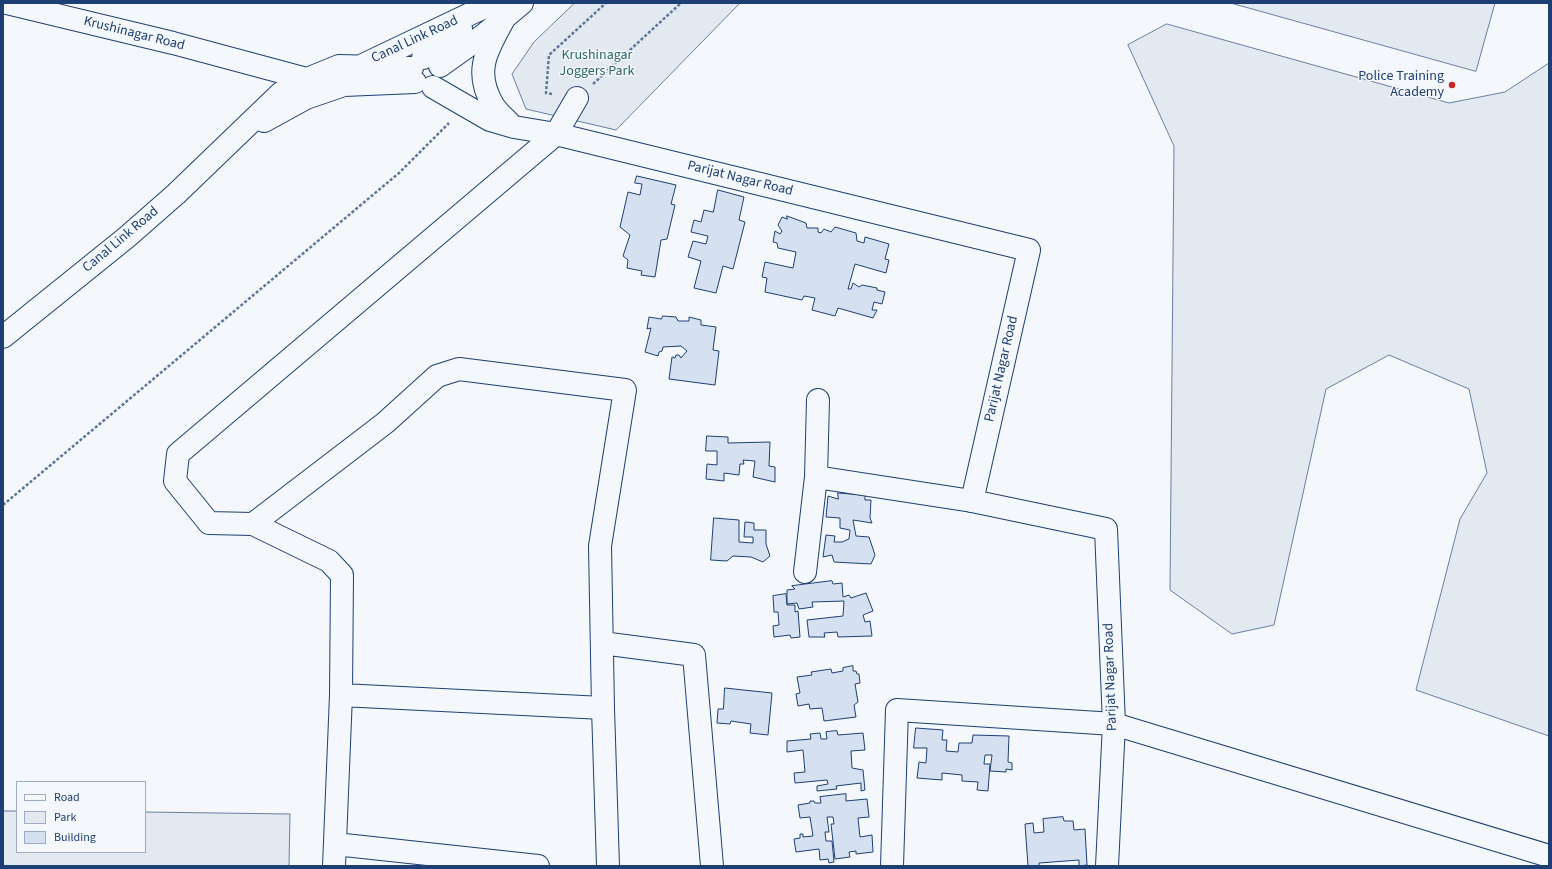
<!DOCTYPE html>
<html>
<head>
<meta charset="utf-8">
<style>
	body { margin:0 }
	#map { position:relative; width:1552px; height:869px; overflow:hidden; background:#f4f7fb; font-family:"Source Sans 3",sans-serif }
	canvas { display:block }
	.frame { position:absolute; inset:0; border:4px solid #1d3f73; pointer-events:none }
	.legend { position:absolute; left:16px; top:781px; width:130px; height:72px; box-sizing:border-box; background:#f4f7fb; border:1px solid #9eadc5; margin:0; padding:5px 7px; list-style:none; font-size:12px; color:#1d3f73 }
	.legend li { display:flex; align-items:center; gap:8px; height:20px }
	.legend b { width:20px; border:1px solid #9eadc5 }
</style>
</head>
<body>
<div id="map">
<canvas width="1552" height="869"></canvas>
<div class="frame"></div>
<ul class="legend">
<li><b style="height:5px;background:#f4f7fb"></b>Road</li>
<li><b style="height:11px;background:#e3e9f0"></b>Park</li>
<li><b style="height:11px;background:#d5e0f0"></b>Building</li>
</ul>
</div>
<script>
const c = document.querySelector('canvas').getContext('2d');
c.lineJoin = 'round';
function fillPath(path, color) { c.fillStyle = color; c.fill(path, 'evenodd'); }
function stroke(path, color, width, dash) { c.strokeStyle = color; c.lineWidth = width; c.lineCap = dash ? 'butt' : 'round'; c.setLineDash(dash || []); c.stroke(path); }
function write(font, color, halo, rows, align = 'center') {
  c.font = font + ' "Source Sans 3",sans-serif'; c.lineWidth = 3; c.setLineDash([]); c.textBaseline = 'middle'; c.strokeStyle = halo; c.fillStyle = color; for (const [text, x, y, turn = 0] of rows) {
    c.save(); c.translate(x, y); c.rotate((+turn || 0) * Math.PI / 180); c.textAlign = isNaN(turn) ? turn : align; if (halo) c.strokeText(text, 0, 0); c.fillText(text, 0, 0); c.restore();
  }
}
const green = new Path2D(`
	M 575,3 L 740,3 L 616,130 L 526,109 L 512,74 L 534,42 Z
	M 1231,3 L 1495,3 L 1476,71 Z
	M 1167,24 L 1449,103 L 1505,92 L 1549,63 L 1549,736 L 1416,690 L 1460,519 L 1487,473 L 1469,389 L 1389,355 L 1326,389 L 1274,625 L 1232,634 L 1170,590 L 1174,146 L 1128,45 Z
	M 3,811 L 17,811 L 17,852 L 145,852 L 145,812 L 290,814 L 289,866 L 3,866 Z`);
fillPath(green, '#e3e9f0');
stroke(green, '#687fa3', 1);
const building = new Path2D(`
	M 637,176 L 676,185 L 671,204 L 675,205 L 667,239 L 661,240 L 655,277 L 641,275 L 642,271 L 627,268 L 628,260 L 623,256 L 630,235 L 620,227 L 628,192 L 640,195 L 642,184 L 635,183 Z
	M 718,190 L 744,197 L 739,220 L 745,222 L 733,269 L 723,266 L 716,293 L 694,288 L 701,261 L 688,257 L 693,241 L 706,244 L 708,236 L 691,232 L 694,220 L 701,222 L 704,210 L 713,212 Z
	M 787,216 L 806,223 L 807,228 L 818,228 L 818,232 L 821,233 L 824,229 L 831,232 L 835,227 L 856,233 L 857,241 L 864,243 L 865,237 L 889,244 L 885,259 L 889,260 L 886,273 L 855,264 L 848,289 L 851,289 L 853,283 L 859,287 L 862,285 L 877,288 L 877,290 L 885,292 L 882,304 L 874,302 L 872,310 L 877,310 L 873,318 L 838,308 L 835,316 L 812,310 L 815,298 L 804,296 L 802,300 L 765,292 L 767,278 L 762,277 L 765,262 L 793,268 L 796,252 L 778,248 L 777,243 L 773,242 L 775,231 L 780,234 L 782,231 L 778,225 L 782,217 L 787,219 Z
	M 663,316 L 676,317 L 678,321 L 689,321 L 689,317 L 701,320 L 701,325 L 716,327 L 713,350 L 719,351 L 715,385 L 669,379 L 672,357 L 675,358 L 676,355 L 679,355 L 681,358 L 687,351 L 681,346 L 663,347 L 662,351 L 659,352 L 658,356 L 645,352 L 651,328 L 647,329 L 649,317 L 661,319 Z
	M 707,436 L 728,437 L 728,443 L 770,442 L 769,466 L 775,467 L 775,482 L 753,477 L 755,461 L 743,460 L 744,464 L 740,464 L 739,475 L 724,473 L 724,481 L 706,479 L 707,464 L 717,465 L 717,451 L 706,451 Z
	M 838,493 L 865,495 L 865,500 L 871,500 L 870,518 L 872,523 L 853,520 L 856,536 L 869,537 L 875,555 L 871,564 L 834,562 L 832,555 L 823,557 L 826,535 L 835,536 L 834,542 L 842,542 L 849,539 L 850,530 L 840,528 L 840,518 L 826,517 L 828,496 L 838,499 Z
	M 714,518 L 739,520 L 739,542 L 753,543 L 753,537 L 744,537 L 745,522 L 754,523 L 754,530 L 766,530 L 766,544 L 770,556 L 763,562 L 751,557 L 733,556 L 727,561 L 711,560 Z
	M 832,581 L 833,584 L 842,583 L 843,597 L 849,595 L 851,598 L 866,593 L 873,611 L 863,615 L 865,622 L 870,621 L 872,636 L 838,637 L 837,632 L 824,633 L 825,637 L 809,637 L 807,620 L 843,616 L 844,601 L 812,602 L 813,607 L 799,609 L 797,603 L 787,604 L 787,590 L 795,589 L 792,586 Z
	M 786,594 L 787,605 L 795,605 L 795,612 L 798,611 L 800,637 L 791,638 L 790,635 L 774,637 L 773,626 L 779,625 L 778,612 L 774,612 L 773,596 Z
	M 853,666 L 853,671 L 856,671 L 857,674 L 859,674 L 860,683 L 855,684 L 858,702 L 854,705 L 856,717 L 824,721 L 822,708 L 810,709 L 809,704 L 798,706 L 796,694 L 800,693 L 797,677 L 812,675 L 811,672 L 831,669 L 832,673 L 843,671 L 843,668 Z
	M 725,688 L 772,693 L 768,735 L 750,733 L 751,724 L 731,721 L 730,724 L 717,723 L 718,709 L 723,709 Z
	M 916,728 L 943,730 L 942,740 L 947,740 L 946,751 L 958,752 L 959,743 L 972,743 L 973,735 L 1009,736 L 1008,762 L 1012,763 L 1012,770 L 1006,769 L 1006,772 L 990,771 L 992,755 L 985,755 L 984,764 L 990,764 L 988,791 L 977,790 L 978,782 L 962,781 L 962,775 L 942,773 L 942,780 L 917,778 L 919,762 L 926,763 L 927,748 L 914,748 Z
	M 837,731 L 838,735 L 863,733 L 865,750 L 851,751 L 852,768 L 863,770 L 865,790 L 861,791 L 861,783 L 836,786 L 837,789 L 817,791 L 817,786 L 828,784 L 827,780 L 795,783 L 794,773 L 805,772 L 803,750 L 787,752 L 787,741 L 811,739 L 810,734 L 820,733 L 821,739 L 827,739 L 826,732 Z
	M 846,794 L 846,801 L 867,799 L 869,817 L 858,818 L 860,837 L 872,835 L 873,852 L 856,854 L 856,851 L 849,852 L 850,857 L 835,859 L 831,824 L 834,824 L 833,817 L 827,817 L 829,832 L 825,832 L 826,841 L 832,841 L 834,862 L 829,863 L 828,859 L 820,860 L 819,849 L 796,852 L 794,839 L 800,838 L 800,834 L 803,834 L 803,837 L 813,836 L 810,817 L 800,818 L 798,805 L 810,803 L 810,801 L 814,801 L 815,803 L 821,803 L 820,797 Z
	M 1063,817 L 1064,821 L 1073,821 L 1074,830 L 1085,829 L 1087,865 L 1079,866 L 1079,860 L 1039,863 L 1039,866 L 1028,866 L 1025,824 L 1033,823 L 1034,833 L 1044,832 L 1043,819 Z`);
fillPath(building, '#d5e0f0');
stroke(building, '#1d3f73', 1);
const street = new Path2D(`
	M 577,98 L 556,134 L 178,454 L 175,481 L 209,523 L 253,524 L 385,423 L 437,376 L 459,369 L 625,390 L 600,546 L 603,708 L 608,866
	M 816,477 L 818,400
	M 253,524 L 329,561 L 342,575 L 341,695 L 334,866
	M 805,572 L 816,477 L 972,501
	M 602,643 L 694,655 L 712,866
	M 341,695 L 603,708
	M 335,844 L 538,866
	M 892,866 L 897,710 L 1114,724 L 1549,856`);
const secondary = new Path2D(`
	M 7,3 L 173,43 L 307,79 L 344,85
	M 504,19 C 487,50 473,71 493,105 C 498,113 506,119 512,126
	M 423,58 L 461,28
	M 363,65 L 493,3
	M 440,66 L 485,34 L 522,3
	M 433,87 L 490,120 L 514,127 L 556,134 L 1029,250 L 972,501 L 1106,529 L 1114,724 L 1107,866
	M 264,121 L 306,98 L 344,85 L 415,82
	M 3,337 L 127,237 L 176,194 L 281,93 L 307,79 L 339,66 L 412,68`);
stroke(street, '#1d3f73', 24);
stroke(secondary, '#1d3f73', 24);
stroke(new Path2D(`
	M 593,84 L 681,3
	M 552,94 L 546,93 L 549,55 L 606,3
	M 3,505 L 399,173 L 449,123`), '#5e769c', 2.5, [3, 2]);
stroke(street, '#f4f7fb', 22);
stroke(secondary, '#f4f7fb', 22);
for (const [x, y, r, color] of [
	[1452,85,4,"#c62828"]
]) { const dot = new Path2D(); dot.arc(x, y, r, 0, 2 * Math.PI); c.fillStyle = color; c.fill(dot); stroke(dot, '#f4f7fb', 1.5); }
write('14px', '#1d3f73', '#f4f7fb', [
	["Krushinagar Road",134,34,14],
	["Canal Link Road",415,40,-25],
	["Parijat Nagar Road",740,179,14],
	["Canal Link Road",121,240,-40],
	["Parijat Nagar Road",1002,369,-77],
	["Parijat Nagar Road",1111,677,-92]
]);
write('14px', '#2c6c60', '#f4f7fb', [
	["Krushinagar",597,56],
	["Joggers Park",597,72]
]);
write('14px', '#1d3f73', '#f4f7fb', [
	["Police Training",1444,77],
	["Academy",1444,93]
], 'right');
</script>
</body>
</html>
